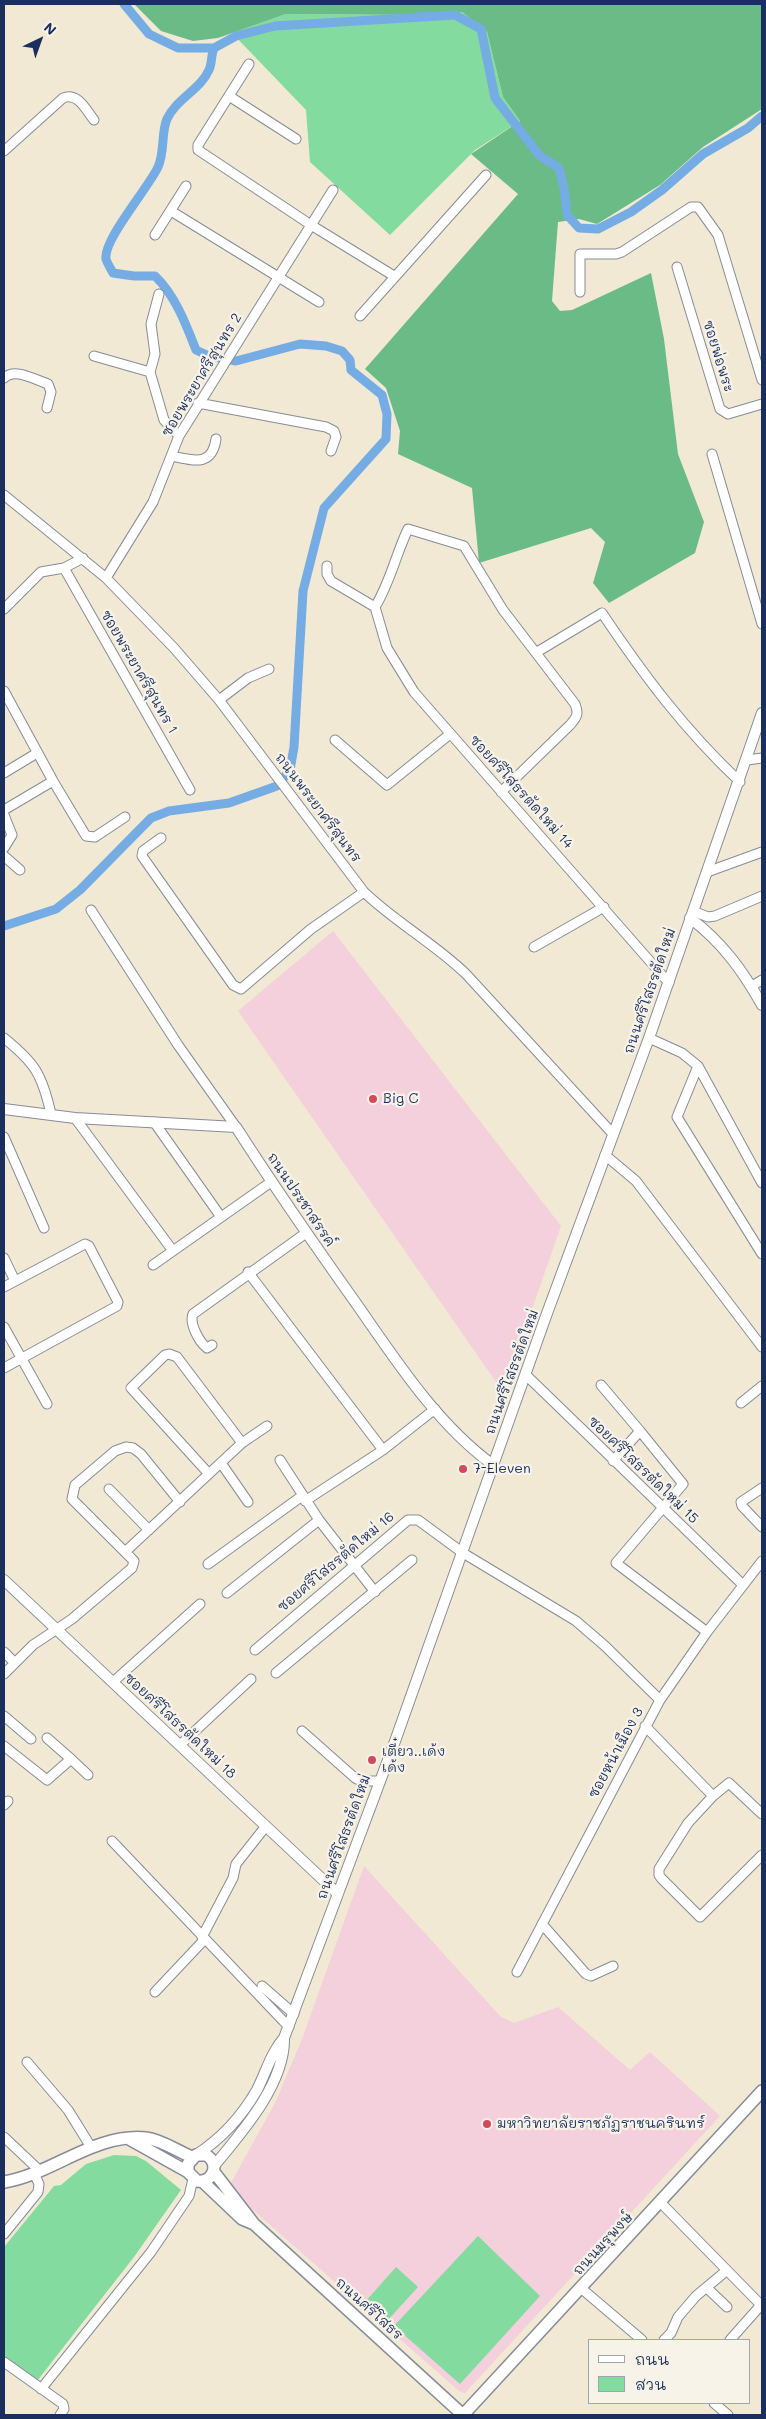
<!DOCTYPE html>
<html>
<head>
<meta charset="utf-8">
<style>
	body { margin:0 }
	#map { position:relative; width:766px; height:2419px; overflow:hidden; background:#f2e9d4; font-family:Mali,"Playpen Sans Thai",sans-serif }
	canvas { display:block }
	.frame { position:absolute; inset:0; border:5px solid #1b2f5e; pointer-events:none }
	.legend { position:absolute; left:588px; top:2339px; width:162px; height:65px; box-sizing:border-box; background:#f7f3e8; border:1px solid #9fa5b1; margin:0; padding:6px 9px; list-style:none; font-size:15px; color:#1b2f5e }
	.legend li { display:flex; align-items:center; gap:10px; height:25px }
	.legend b { width:25px; border:1px solid #9fa5b1 }
	.north { position:absolute; left:15px; top:15px; width:50px; height:50px; -webkit-text-stroke:4px #f7f3e8; paint-order:stroke; rotate:42deg; font-size:14px; font-weight:700; line-height:20px; text-align:center; color:#1b2f5e }
	.north::after { content:''; display:block; margin:auto; width:18px; height:22px; background:#1b2f5e; clip-path:polygon(50% 0,100% 100%,50% 72%,0 100%) }
</style>
</head>
<body>
<div id="map">
<canvas width="766" height="2419"></canvas>
<div class="frame"></div>
<ul class="legend">
<li><b style="height:6px;background:#fff"></b>ถนน</li>
<li><b style="height:14px;background:#84db9f"></b>สวน</li>
</ul>
<div class="north">N</div>
</div>
<script>
const c = document.querySelector('canvas').getContext('2d');
c.lineJoin = 'round';
function fillPath(path, color) { c.fillStyle = color; c.fill(path, 'evenodd'); }
function stroke(path, color, width, dash) { c.strokeStyle = color; c.lineWidth = width; c.lineCap = dash ? 'butt' : 'round'; c.setLineDash(dash || []); c.stroke(path); }
function write(font, color, halo, rows, align = 'center') {
  c.font = font + ' Mali,"Playpen Sans Thai",sans-serif'; c.lineWidth = 4.5; c.setLineDash([]); c.textBaseline = 'middle'; c.strokeStyle = halo; c.fillStyle = color; for (const [text, x, y, turn = 0] of rows) {
    c.save(); c.translate(x, y); c.rotate((+turn || 0) * Math.PI / 180); c.textAlign = isNaN(turn) ? turn : align; if (halo) c.strokeText(text, 0, 0); c.fillText(text, 0, 0); c.restore();
  }
}
fillPath(new Path2D(`
	M 333,931 L 561,1226 L 503,1392 L 238,1011 Z
	M 364,1866 L 501,2017 L 514,2023 L 558,2007 L 630,2070 L 650,2052 L 720,2116 L 465,2393 L 459,2391 L 228,2188 L 275,2103 L 302,2039 Z`), '#f4cfdc');
fillPath(new Path2D(`
	M 462,12 L 487,32 L 503,97 L 520,121 L 475,150 L 390,235 L 310,162 L 306,110 L 232,33 L 286,14 L 421,15 Z
	M 114,2155 L 136,2156 L 146,2161 L 181,2190 L 134,2257 L 37,2381 L 4,2356 L 4,2247 L 54,2186 L 61,2185 L 86,2164 Z
	M 478,2236 L 540,2296 L 460,2384 L 394,2326 Z
	M 396,2267 L 418,2287 L 387,2321 L 365,2302 Z`), '#84db9f');
fillPath(new Path2D(`
	M 134,4 L 762,4 L 762,109 L 703,147 L 660,185 L 597,224 L 579,219 L 558,222 L 552,301 L 560,311 L 572,310 L 651,273 L 664,339 L 678,454 L 704,522 L 695,553 L 609,603 L 593,583 L 605,542 L 591,528 L 479,563 L 472,488 L 398,454 L 400,431 L 386,388 L 365,369 L 518,194 L 471,154 L 520,121 L 503,97 L 487,32 L 462,12 L 421,15 L 286,14 L 218,38 L 193,41 L 161,31 Z`), '#6bbb86');
stroke(new Path2D(`
	M 124,4 L 149,34 L 178,48 L 214,48
	M 4,926 L 56,909 L 80,890 L 151,818 L 169,811 L 229,803 L 277,786 L 290,770 L 294,747 L 303,591 L 324,508 L 386,439 L 387,414 L 382,395 L 351,370 L 350,360 L 342,351 L 326,346 L 300,344 L 236,361 L 209,356 L 196,350 C 186,324 175,295 155,276 L 134,276 L 113,273 C 111,269 107,263 106,259 C 103,240 149,187 158,167 C 165,152 161,132 167,119 C 177,98 200,90 209,70 C 212,64 211,55 214,48 L 236,36 L 275,26 L 455,15 L 481,29 L 495,98 L 539,155 L 559,168 L 564,188 L 567,215 L 579,228 L 598,229 L 631,212 L 662,190 L 703,154 L 748,128 L 762,116`), '#76ace4', 9);
const minor = new Path2D(`
	M 249,64 L 198,145 L 198,150 L 311,225 L 394,276
	M 229,96 L 296,139
	M 4,151 L 63,98 C 78,92 86,110 94,120
	M 171,211 L 319,302
	M 155,235 L 186,186
	M 677,267 L 720,409 L 728,414 L 762,404
	M 580,292 L 580,254 L 616,254 L 622,252 L 691,207 L 698,207 L 718,235 L 762,380
	M 360,316 L 486,175
	M 94,356 L 150,372 L 164,420 L 179,436
	M 150,372 L 155,354 L 151,324 L 159,294
	M 4,378 C 15,367 35,380 48,384 L 51,392 L 47,408
	M 198,403 L 326,427 L 334,431 L 336,437 L 331,451
	M 712,454 L 762,624
	M 171,456 C 192,460 212,468 216,439
	M 4,495 L 106,578 L 174,648 L 219,700 L 364,892 C 395,922 434,943 466,974 L 613,1134
	M 327,566 L 327,574 L 331,581 L 375,607
	M 64,568 L 190,790
	M 106,578 L 153,502 L 179,436 L 333,190
	M 4,609 L 41,572 L 64,568 L 83,558
	M 537,652 L 602,613 C 645,677 684,729 740,782
	M 4,691 L 53,781 L 86,836 L 95,837 L 125,817
	M 219,700 L 248,678 L 269,669
	M 335,740 L 387,785 L 450,734
	M 747,760 L 762,758
	M 4,773 L 37,753
	M 501,792 L 570,725 C 577,717 579,714 575,704 L 503,610 L 464,546 L 408,529 C 396,554 390,583 375,607 L 387,648 L 414,692 L 669,983
	M 4,810 L 53,781
	M 4,815 L 12,835 L 4,848
	M 161,838 L 143,851 L 142,856 L 233,985 L 241,989 L 311,929 L 364,892
	M 4,856 L 20,870
	M 707,872 L 762,852
	M 91,910 L 178,1045 L 236,1127
	M 693,911 L 708,917 L 715,916 L 762,896
	M 534,947 L 604,907
	M 752,986 L 762,980
	M 4,1038 C 35,1063 42,1074 51,1114
	M 649,1038 L 682,1053 L 698,1066 L 762,1183
	M 698,1066 L 677,1117 L 762,1254
	M 75,1118 L 173,1251
	M 154,1122 L 221,1217
	M 4,1137 L 44,1228
	M 605,1155 L 636,1181 L 762,1347
	M 4,1258 L 15,1281
	M 153,1265 L 271,1182
	M 248,1272 L 383,1450 L 435,1409
	M 4,1287 L 85,1244 L 89,1246 L 118,1302 L 117,1306 L 4,1368
	M 4,1327 L 47,1404
	M 212,1345 L 207,1348 C 199,1342 189,1323 193,1314 L 306,1233
	M 526,1375 L 742,1584
	M 601,1385 L 640,1431 L 613,1461
	M 741,1403 L 762,1386
	M 640,1431 L 683,1484 L 616,1563 L 707,1632
	M 280,1460 L 319,1520 L 375,1592
	M 221,1463 L 248,1502
	M 209,1474 L 131,1388 L 165,1355 L 169,1354 L 177,1357 L 242,1443
	M 762,1488 L 741,1502 L 742,1506 L 762,1527
	M 109,1489 L 149,1530
	M 305,1501 L 383,1450
	M 125,1552 L 72,1499 L 75,1485 L 115,1451 L 126,1447 L 133,1448 L 141,1454 L 180,1502
	M 208,1564 L 302,1496
	M 227,1593 L 319,1520
	M 255,1650 L 408,1520 L 418,1520 L 463,1553 L 576,1621 L 605,1646 L 660,1700
	M 4,1652 L 14,1662
	M 276,1673 L 412,1560
	M 4,1674 L 33,1645 L 72,1619 L 132,1568 L 134,1561 L 125,1552 L 242,1443 L 267,1426
	M 113,1682 L 200,1604
	M 4,1716 L 31,1739
	M 645,1726 L 713,1796 L 729,1783 L 762,1814
	M 302,1731 L 355,1778 L 361,1781 L 379,1781
	M 180,1745 L 251,1679
	M 4,1746 L 47,1780 L 71,1759 L 47,1738
	M 71,1759 L 88,1775
	M 713,1796 L 688,1823 L 659,1869 L 659,1875 L 661,1878 L 700,1917 L 762,1855
	M 4,1805 L 8,1801
	M 112,1841 L 289,2027
	M 542,1924 L 586,1974 L 591,1976 L 613,1966
	M 202,1937 L 233,1878 L 236,1864 L 266,1826
	M 517,1972 L 660,1700 L 707,1632 L 762,1561
	M 262,1986 L 294,2014
	M 155,1992 L 204,1940
	M 27,2062 L 68,2110 L 91,2147
	M 4,2137 L 40,2171
	M 661,2203 L 762,2306
	M 4,2234 L 38,2192 L 39,2184 L 34,2173
	M 707,2288 L 727,2307
	M 582,2289 L 642,2340
	M 664,2340 L 671,2333 L 678,2317 L 696,2296 L 726,2271
	M 730,2340 L 761,2305
	M 4,2362 L 63,2404 L 64,2409 L 60,2415
	M 41,2389 L 151,2252 L 189,2196 L 193,2179
	M 714,2403 L 728,2415`);
const tertiary = new Path2D(`
	M 690,918 C 722,942 743,971 762,1005
	M 4,1109 L 75,1118 L 236,1127 C 275,1188 316,1247 358,1306 C 397,1362 437,1424 493,1465
	M 4,1580 L 337,1893
	M 196,2155 C 221,2139 242,2116 257,2090 C 266,2072 271,2053 284,2038 L 394,1744 L 546,1316 L 649,1038 L 762,713
	M 214,2166 C 242,2132 285,2084 284,2038`);
const secondary = new Path2D(`
	M 129,2139 L 188,2172 L 197,2181 C 214,2183 220,2163 206,2155 L 196,2155 L 188,2164 L 188,2172
	M 214,2172 L 254,2224 L 463,2415
	M 202,2181 L 242,2219 L 254,2224
	M 4,2182 C 53,2174 94,2133 146,2138 C 162,2140 177,2151 192,2157
	M 463,2415 L 762,2091`);
stroke(minor, '#868c99', 11);
stroke(tertiary, '#868c99', 12);
stroke(secondary, '#868c99', 14);
stroke(minor, '#fff', 9);
stroke(tertiary, '#fff', 10);
stroke(secondary, '#fff', 11);
for (const [x, y, r, color] of [
	[373,1099,5,"#d1495b"],
	[463,1469,5,"#d1495b"],
	[372,1760,5,"#d1495b"],
	[487,2124,5,"#d1495b"]
]) { const dot = new Path2D(); dot.arc(x, y, r, 0, 2 * Math.PI); c.fillStyle = color; c.fill(dot); stroke(dot, '#f7f3e8', 2); }
write('14px', '#1b2f5e', '#f7f3e8', [
	["ซอยพ่อพระ",718,356,73],
	["ซอยพระยาศรีสุนทร 2",202,375,-59],
	["ซอยพระยาศรีสุนทร 1",139,672,60],
	["ซอยศรีโสธรตัดใหม่ 14",521,792,48],
	["ถนนพระยาศรีสุนทร",318,808,53],
	["ถนนศรีโสธรตัดใหม่",650,991,-71],
	["ถนนประชาสรรค์",301,1200,56],
	["ถนนศรีโสธรตัดใหม่",512,1372,-70],
	["ซอยศรีโสธรตัดใหม่ 15",643,1470,44],
	["ซอยศรีโสธรตัดใหม่ 16",336,1562,-40],
	["ซอยศรีโสธรตัดใหม่ 18",180,1726,43],
	["ซอยหน้าเมือง 3",616,1753,-62],
	["ถนนศรีโสธรตัดใหม่",344,1837,-70],
	["ถนนมรุพงษ์",603,2244,-47],
	["ถนนศรีโสธร",369,2309,42]
]);
write('14px', '#1b2f5e', '#f7f3e8', [
	["Big C",383,1099],
	["7-Eleven",473,1469],
	["เตี๋ยว..เด้ง",382,1752],
	["เด้ง",382,1768],
	["มหาวิทยาลัยราชภัฏราชนครินทร์",497,2124]
], 'left');
</script>
</body>
</html>
